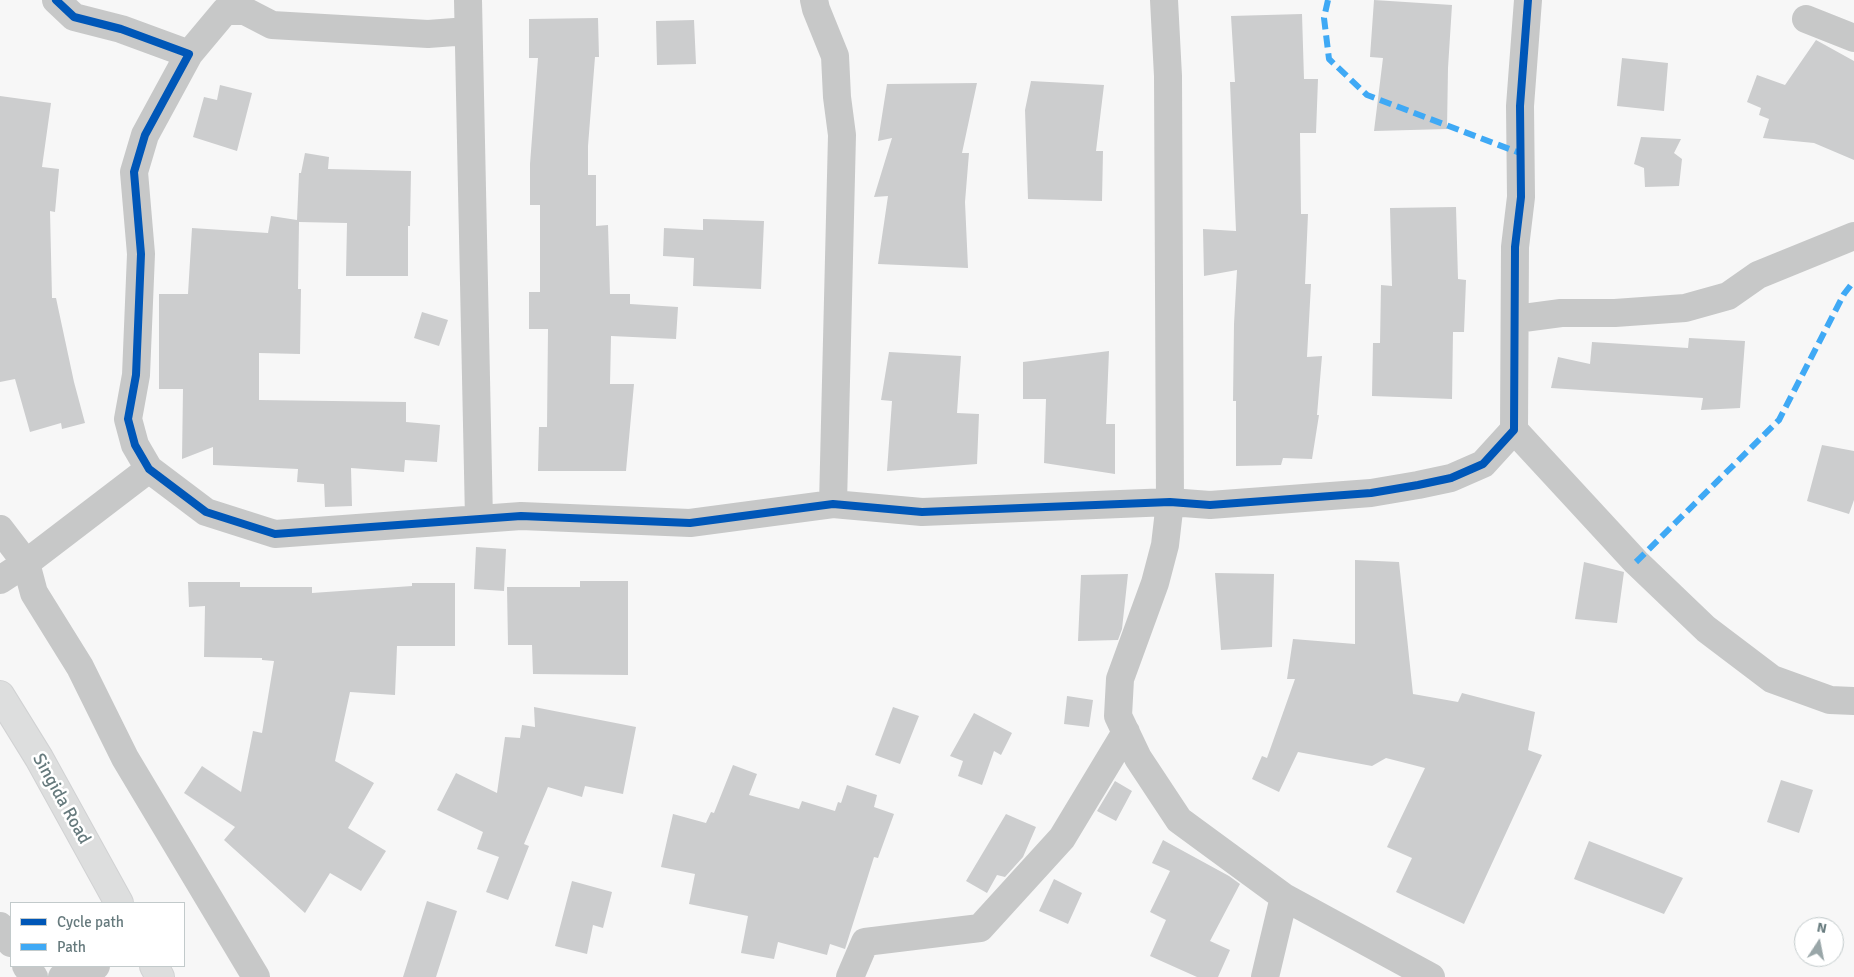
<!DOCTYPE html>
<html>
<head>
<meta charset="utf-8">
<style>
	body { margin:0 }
	#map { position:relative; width:1854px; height:977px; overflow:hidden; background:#f7f7f7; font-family:Signika,sans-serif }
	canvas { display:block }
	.legend { position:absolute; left:10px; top:902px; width:175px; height:65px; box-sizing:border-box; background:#fff; border:1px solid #c2cacb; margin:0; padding:6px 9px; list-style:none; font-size:15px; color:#667a7d }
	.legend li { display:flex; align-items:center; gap:10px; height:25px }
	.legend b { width:25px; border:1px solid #c2cacb }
	.north { position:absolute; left:1794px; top:917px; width:50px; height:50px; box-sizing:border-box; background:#fff; border:1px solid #c2cacb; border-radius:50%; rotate:11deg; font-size:14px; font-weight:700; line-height:20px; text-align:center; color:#667a7d }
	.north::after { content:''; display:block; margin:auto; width:18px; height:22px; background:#99a6a8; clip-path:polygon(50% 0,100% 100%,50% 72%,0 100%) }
</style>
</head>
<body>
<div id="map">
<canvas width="1854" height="977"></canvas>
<ul class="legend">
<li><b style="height:6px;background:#0057b8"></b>Cycle path</li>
<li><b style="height:6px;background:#3fa9f5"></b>Path</li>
</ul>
<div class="north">N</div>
</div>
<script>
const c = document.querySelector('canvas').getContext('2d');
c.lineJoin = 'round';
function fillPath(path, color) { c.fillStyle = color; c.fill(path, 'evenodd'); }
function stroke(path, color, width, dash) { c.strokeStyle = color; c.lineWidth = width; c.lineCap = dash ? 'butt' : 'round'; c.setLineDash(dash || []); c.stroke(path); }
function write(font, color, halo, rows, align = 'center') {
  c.font = font + ' Signika,sans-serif'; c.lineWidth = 5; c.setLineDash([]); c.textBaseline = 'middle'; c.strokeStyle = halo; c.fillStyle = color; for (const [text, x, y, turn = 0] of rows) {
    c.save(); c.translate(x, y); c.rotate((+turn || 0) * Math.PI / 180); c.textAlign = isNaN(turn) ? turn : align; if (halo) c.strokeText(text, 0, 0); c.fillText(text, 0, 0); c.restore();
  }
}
fillPath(new Path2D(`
	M 1374,0 L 1452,5 L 1448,68 L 1447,129 L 1374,131 L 1383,58 L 1370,57 Z
	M 1302,14 L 1304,79 L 1318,79 L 1316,133 L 1300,133 L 1301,214 L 1308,214 L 1305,284 L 1311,284 L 1307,357 L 1322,356 L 1317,415 L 1319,415 L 1312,459 L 1283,458 L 1281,465 L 1236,466 L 1236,401 L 1233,401 L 1234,324 L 1237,270 L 1204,276 L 1203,229 L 1236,231 L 1230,82 L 1235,82 L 1231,16 Z
	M 598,18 L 599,57 L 595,57 L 588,146 L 588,175 L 596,175 L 596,226 L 608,225 L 610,294 L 630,294 L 630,304 L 678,307 L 676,339 L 611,336 L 610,384 L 634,384 L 626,471 L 538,471 L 539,427 L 547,427 L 548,329 L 529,329 L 529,292 L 540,292 L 540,205 L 530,205 L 530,164 L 538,58 L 529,58 L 529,19 Z
	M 694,20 L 696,64 L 657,65 L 656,21 Z
	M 1816,40 L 1854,61 L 1854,160 L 1814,143 L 1763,138 L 1769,119 L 1759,115 L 1761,108 L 1747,102 L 1757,75 L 1785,85 Z
	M 1622,58 L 1668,63 L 1664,111 L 1617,106 Z
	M 1031,81 L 1104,85 L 1096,151 L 1103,151 L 1102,201 L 1028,199 L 1025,110 Z
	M 977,83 L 962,153 L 969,153 L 965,202 L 968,268 L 878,264 L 888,196 L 874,197 L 892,138 L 878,141 L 887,84 Z
	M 220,85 L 252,93 L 237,151 L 193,137 L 204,97 L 217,100 Z
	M 0,96 L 51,103 L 42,167 L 59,169 L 55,212 L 50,211 L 52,298 L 56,298 L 74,382 L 85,423 L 62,429 L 61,423 L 30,432 L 15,379 L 0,382 Z
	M 1641,137 L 1681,139 L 1674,153 L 1682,159 L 1679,186 L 1645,187 L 1644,168 L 1634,164 Z
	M 305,153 L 329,157 L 328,169 L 411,171 L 410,226 L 408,226 L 408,276 L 346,276 L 347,223 L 299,222 L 298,289 L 301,289 L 300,354 L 259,353 L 259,400 L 406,402 L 406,422 L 440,425 L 437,462 L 405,460 L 404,472 L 351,468 L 352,506 L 325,507 L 324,484 L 297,482 L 298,469 L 213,465 L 213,447 L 182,459 L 183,389 L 159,389 L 159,294 L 188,294 L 192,228 L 268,233 L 271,216 L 297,220 L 299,173 L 301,173 Z
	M 1456,207 L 1458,279 L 1466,280 L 1464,332 L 1453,332 L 1452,399 L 1372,396 L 1373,343 L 1380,343 L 1381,285 L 1392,286 L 1390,208 Z
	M 703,219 L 764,221 L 761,289 L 693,286 L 694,258 L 663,256 L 664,228 L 703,230 Z
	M 422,312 L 448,320 L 439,346 L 414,338 Z
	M 1689,338 L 1745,341 L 1740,408 L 1701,410 L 1703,398 L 1551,388 L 1558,357 L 1590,364 L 1592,342 L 1688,348 Z
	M 1109,351 L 1106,424 L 1115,424 L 1115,474 L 1044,463 L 1046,399 L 1023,399 L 1023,362 Z
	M 889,352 L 961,356 L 957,413 L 979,414 L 977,464 L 887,471 L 892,401 L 881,400 Z
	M 1822,445 L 1854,451 L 1854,500 L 1849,514 L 1807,501 Z
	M 476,547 L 506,549 L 504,591 L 474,589 Z
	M 1355,560 L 1399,562 L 1413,694 L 1458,702 L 1462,693 L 1535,712 L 1528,750 L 1542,755 L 1464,924 L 1396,892 L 1412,858 L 1387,847 L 1425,768 L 1386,758 L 1372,766 L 1298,752 L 1279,792 L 1252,779 L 1262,756 L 1267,758 L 1295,679 L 1287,679 L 1293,639 L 1355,644 Z
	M 1584,562 L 1624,572 L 1617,623 L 1575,619 Z
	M 1215,573 L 1274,574 L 1272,647 L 1221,650 Z
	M 1128,574 L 1122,629 L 1118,640 L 1078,641 L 1081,575 Z
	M 580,581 L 628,581 L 628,675 L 533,674 L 532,645 L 508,645 L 507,587 L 580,587 Z
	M 188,582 L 240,582 L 240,587 L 312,587 L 312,593 L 412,586 L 412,583 L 455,583 L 455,646 L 397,646 L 395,695 L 350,692 L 335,761 L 374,783 L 348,828 L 386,851 L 361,891 L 330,873 L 305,913 L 224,840 L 235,827 L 184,793 L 202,766 L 241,792 L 253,731 L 262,733 L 274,661 L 262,660 L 262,658 L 204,657 L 205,606 L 189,607 Z
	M 1067,696 L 1093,700 L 1089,727 L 1064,724 Z
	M 534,707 L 636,727 L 623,794 L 585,786 L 582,797 L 548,787 L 524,844 L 529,846 L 508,900 L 486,892 L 499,857 L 477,849 L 483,832 L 437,810 L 456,773 L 497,793 L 505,737 L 520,738 L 522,725 L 535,727 Z
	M 893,707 L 919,716 L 900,764 L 875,755 Z
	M 974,713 L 1012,733 L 1001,755 L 994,751 L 982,785 L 958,776 L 963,761 L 950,756 Z
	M 733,765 L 757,774 L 749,795 L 799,809 L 802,801 L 835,811 L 838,802 L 841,803 L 847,785 L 877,795 L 874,807 L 894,814 L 878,858 L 874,857 L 845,949 L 830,944 L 827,955 L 778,942 L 774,959 L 741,953 L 748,916 L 689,904 L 695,874 L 661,867 L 673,814 L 706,823 L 711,812 L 714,813 Z
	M 1781,780 L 1813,790 L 1799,833 L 1767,822 Z
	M 1115,781 L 1132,791 L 1116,821 L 1097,811 Z
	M 1006,814 L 1036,827 L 1023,857 L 1005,877 L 997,875 L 987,893 L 966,881 Z
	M 1163,840 L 1229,876 L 1240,884 L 1210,941 L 1230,950 L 1218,977 L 1197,977 L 1150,956 L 1166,920 L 1150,912 L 1170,871 L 1152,863 Z
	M 1589,841 L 1683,878 L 1664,914 L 1574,879 Z
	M 1054,879 L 1082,893 L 1068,924 L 1039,911 Z
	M 572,881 L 612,892 L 603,928 L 593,925 L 587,954 L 555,946 Z
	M 427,901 L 457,911 L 436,977 L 403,977 Z`), '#cccdce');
const trunk = new Path2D(`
	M 0,695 L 39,758 L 119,903
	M 154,966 L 160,977`);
stroke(trunk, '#d1d2d3', 30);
stroke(new Path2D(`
	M 56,0 L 74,17 L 121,29 L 189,54 L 145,135 L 134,172 L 141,254 L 136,375 L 128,419 L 135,445 L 149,469 L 206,512 L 275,534 L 521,516 L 690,523 L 833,504 L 922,512 L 1170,502 L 1210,505 L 1371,493 L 1418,485 L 1451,478 L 1483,464 L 1514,430 L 1515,247 L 1521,197 L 1520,106 L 1528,0
	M 468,0 L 479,519
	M 814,0 L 816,9 L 835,56 L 837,97 L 842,135 L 833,504
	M 1164,0 L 1168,76 L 1170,502 L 1165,545 L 1155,583 L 1120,679 L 1118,716 L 1138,758 L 1179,820 L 1284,897 L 1431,977
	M 1806,19 L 1854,38
	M 189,54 L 225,11 L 245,11 L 272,25 L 428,34 L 468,31
	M 1516,319 L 1561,313 L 1615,313 L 1685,308 L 1728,296 L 1758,275 L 1854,236
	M 1514,430 L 1636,562 L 1706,629 L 1772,679 L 1830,700 L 1854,701
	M 0,529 L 26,563 L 34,593 L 80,667 L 125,758 L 256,977
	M 0,580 L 26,563 L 149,469
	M 0,926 L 11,943
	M 26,966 L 34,977
	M 62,977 L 96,966
	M 850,977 L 865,942 L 980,928 L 1062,838 L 1126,732
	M 1265,977 L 1284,897`), '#c7c8c8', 28);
stroke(trunk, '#dddede', 28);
stroke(new Path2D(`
	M 1328,0 L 1324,18 L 1329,59 L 1367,95 L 1520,153
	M 1636,562 L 1779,420 L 1844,294 L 1854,281`), '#3fa9f5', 6, [12, 6]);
stroke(new Path2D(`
	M 56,0 L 74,17 L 121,29 L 189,54 L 145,135 L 134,172 L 141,254 L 136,375 L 128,419 L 135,445 L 149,469 L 206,512 L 275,534 L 521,516 L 690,523 L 833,504 L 922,512 L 1170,502 L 1210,505 L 1371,493 L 1418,485 L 1451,478 L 1483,464 L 1514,430 L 1515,247 L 1521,197 L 1520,106 L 1528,0`), '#0057b8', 8);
write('18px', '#667a7d', '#fff', [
	["Singida Road",61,799,61]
]);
</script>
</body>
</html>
